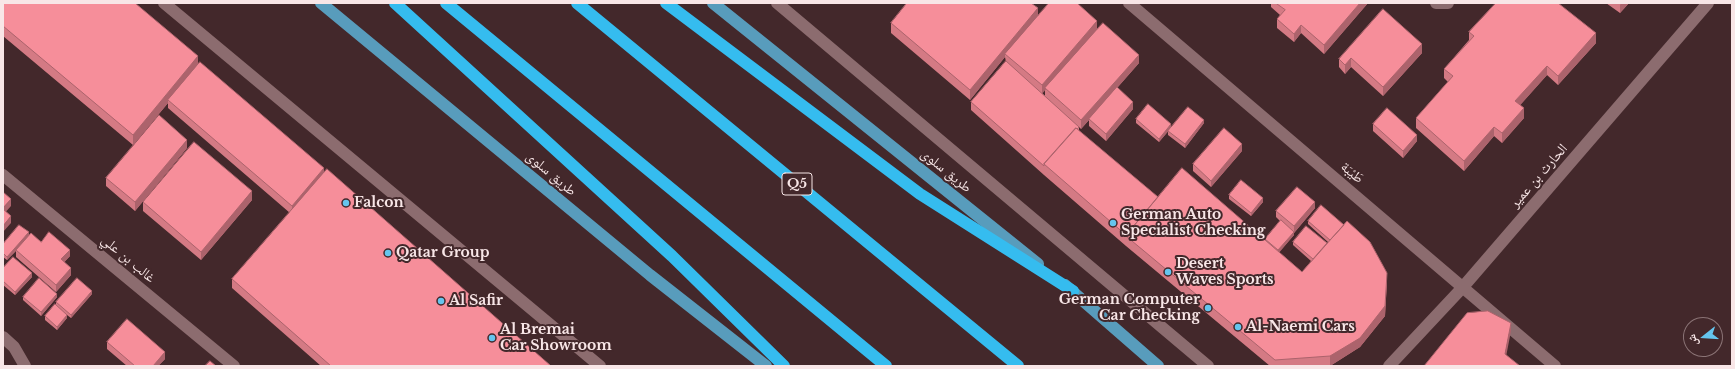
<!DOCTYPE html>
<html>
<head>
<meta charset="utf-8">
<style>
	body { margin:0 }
	#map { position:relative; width:1735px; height:369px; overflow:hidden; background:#43282b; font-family:"Libre Baskerville","Noto Naskh Arabic",serif }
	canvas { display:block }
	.frame { position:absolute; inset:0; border:4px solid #f8e6e7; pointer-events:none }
	.north { position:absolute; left:1683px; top:317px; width:40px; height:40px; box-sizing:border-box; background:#43282b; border:1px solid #8b7476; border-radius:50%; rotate:253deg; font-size:11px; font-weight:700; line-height:16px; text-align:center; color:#f8e6e7 }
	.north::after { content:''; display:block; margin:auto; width:14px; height:18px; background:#65c5ee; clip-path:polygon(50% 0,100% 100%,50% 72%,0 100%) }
</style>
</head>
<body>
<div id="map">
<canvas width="1735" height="369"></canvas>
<div class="frame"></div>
<div class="north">ش</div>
</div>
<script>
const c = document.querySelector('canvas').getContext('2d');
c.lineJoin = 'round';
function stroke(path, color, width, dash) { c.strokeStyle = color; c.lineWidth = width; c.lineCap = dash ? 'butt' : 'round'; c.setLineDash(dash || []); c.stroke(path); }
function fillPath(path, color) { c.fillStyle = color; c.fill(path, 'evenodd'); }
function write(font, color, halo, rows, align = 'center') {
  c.font = font + ' "Libre Baskerville","Noto Naskh Arabic",serif'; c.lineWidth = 4; c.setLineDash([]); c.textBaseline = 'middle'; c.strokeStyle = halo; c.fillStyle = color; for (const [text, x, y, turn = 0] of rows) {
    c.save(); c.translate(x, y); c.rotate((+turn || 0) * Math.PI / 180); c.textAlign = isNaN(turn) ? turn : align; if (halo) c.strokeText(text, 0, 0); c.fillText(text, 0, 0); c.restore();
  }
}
stroke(new Path2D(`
	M 164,3 L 600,366
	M 777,3 L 1208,366
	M 1129,3 L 1555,366
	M 1436,3 L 1448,3
	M 3,175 L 234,366
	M 3,337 L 14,347 L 25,366
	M 1389,366 L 1463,287 L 1708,3`), '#8c6c6f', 12);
stroke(new Path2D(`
	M 321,3 L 650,275 L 766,366
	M 713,3 L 1038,264
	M 1065,285 L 1158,366`), '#589cbc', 12);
stroke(new Path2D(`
	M 395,3 L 672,256 L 784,366
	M 446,3 L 886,366
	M 577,3 L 1018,366
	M 666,3 L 920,194 L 1073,291`), '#35bcef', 12);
fillPath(new Path2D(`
	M 3,3 L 198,63 L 324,173 L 551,366 L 321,366 L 232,288 L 232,279 L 290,213 L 168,108 L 168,103 L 133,145 L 3,36 Z
	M 1271,3 L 1368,3 L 1324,54 L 1301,33 L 1294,42 L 1277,28 L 1277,19 L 1280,15 L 1271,7 Z
	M 1606,3 L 1629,3 L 1620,13 Z
	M 1038,16 L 1097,29 L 1139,63 L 1117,88 L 1133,109 L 1106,141 L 1089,126 L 1089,120 L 1081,129 L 1079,127 L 1079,131 L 1158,197 L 1265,240 L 1280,221 L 1276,217 L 1276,211 L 1315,208 L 1294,233 L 1294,235 L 1279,252 L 1302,272 L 1311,261 L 1293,245 L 1293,242 L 1327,244 L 1328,242 L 1308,224 L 1308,221 L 1387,282 L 1385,316 L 1360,347 L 1330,366 L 1270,366 L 1126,246 L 1044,175 L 971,110 L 971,102 L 1006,62 L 1005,57 L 970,100 L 891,33 L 891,23 ZM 1045,89 L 1045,96 L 1042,93 Z
	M 1469,32 L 1596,43 L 1558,85 L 1547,75 L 1520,105 L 1524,118 L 1502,143 L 1494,136 L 1464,171 L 1416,128 L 1416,118 L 1448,82 L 1444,78 L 1444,69 L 1469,40 Z
	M 1422,53 L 1383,96 L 1351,67 L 1345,74 L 1339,67 L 1339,59 Z
	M 1136,119 L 1171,127 L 1204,123 L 1185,148 L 1168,135 L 1168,131 L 1170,129 L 1159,142 L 1136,123 Z
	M 1373,124 L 1417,141 L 1403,158 L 1373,131 Z
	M 187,148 L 135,211 L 106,186 L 106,178 Z
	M 1242,151 L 1211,187 L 1193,171 L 1193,164 Z
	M 1229,195 L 1263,202 L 1251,216 L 1229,199 Z
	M 252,200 L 201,260 L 143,211 L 143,202 Z
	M 29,235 L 70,256 L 64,262 L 71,275 L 56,292 L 16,257 L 16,251 L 7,260 L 3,257 L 3,244 Z
	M 3,268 L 32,277 L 15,295 L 3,285 Z
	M 92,294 L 71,318 L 67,315 L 67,318 L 57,330 L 45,320 L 45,316 L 56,306 L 56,302 Z
	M 23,297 L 57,297 L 41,316 L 23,300 Z
	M 107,342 L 165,359 L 158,366 L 127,366 L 107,349 Z`), '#d47a84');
fillPath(new Path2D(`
	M 1360,3 L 1368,3 L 1324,54 L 1324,45 Z
	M 1621,3 L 1629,3 L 1620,13 L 1620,5 Z
	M 1038,8 L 1038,18 L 1005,54 L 1005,57 L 970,100 L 970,90 Z
	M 1097,21 L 1097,29 L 1042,94 L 1042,85 Z
	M 1301,25 L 1301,33 L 1294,42 L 1294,34 Z
	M 1596,33 L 1596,43 L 1558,85 L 1558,76 Z
	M 1422,44 L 1422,53 L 1383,96 L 1383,87 Z
	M 1139,55 L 1139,63 L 1081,129 L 1081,120 Z
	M 198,56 L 198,66 L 168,100 L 168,103 L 133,145 L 133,135 Z
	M 1351,58 L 1351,67 L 1345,74 L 1345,65 Z
	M 1547,66 L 1547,75 L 1515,111 L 1515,101 Z
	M 1133,102 L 1133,109 L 1106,141 L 1106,134 Z
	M 1524,108 L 1524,118 L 1502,143 L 1502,133 Z
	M 1204,120 L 1204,123 L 1185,148 L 1185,144 Z
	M 1171,124 L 1171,128 L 1159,142 L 1159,139 Z
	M 1494,127 L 1494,136 L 1464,171 L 1464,161 Z
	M 1417,135 L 1417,141 L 1403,158 L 1403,151 Z
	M 187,140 L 187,148 L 135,211 L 135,202 Z
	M 1242,144 L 1242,151 L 1211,187 L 1211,181 Z
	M 324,168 L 324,177 L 292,215 L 292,206 Z
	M 252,191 L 252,200 L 201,260 L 201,252 Z
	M 1263,198 L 1263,202 L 1251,216 L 1251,213 Z
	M 11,199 L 11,206 L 3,215 L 3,208 Z
	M 1315,202 L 1315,208 L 1294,233 L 1294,226 Z
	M 11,216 L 11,223 L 3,232 L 3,226 Z
	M 29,232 L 29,236 L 7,260 L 7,257 Z
	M 1294,232 L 1294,235 L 1278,254 L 1278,250 Z
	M 70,250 L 70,256 L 61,266 L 61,259 Z
	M 71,268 L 71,275 L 56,292 L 56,285 Z
	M 32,273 L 32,277 L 15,295 L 15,292 Z
	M 1387,273 L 1385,316 L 1360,347 L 1330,366 L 1330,356 Z
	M 92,291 L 92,294 L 71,318 L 71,315 Z
	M 57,294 L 57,297 L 41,316 L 41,312 Z
	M 67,315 L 67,318 L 57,330 L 57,327 Z
	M 1511,323 L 1511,331 L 1505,362 L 1505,354 Z
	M 165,352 L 165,359 L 158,366 L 153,366 Z`), '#ac636c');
const building = new Path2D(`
	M 3,3 L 135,3 L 198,56 L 133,135 L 3,26 Z
	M 907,3 L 1031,3 L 1038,8 L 970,90 L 891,23 Z
	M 1049,3 L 1077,3 L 1097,21 L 1042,85 L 1005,54 Z
	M 1276,3 L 1360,3 L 1324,45 L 1301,25 L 1294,34 L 1277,19 L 1285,10 Z
	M 1496,3 L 1558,3 L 1596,33 L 1558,76 L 1547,66 L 1515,101 L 1524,108 L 1502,133 L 1494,127 L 1464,161 L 1416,118 L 1453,76 L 1444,69 L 1474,36 L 1469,32 Z
	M 1383,9 L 1422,44 L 1383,87 L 1351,58 L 1345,65 L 1339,59 Z
	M 1103,23 L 1139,55 L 1081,120 L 1045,88 Z
	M 1006,61 L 1079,127 L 1077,129 L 1076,128 L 1044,164 L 1044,166 L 971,102 Z
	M 200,62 L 324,168 L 292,206 L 168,100 Z
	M 1117,87 L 1133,102 L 1106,134 L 1089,119 Z
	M 1148,104 L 1171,124 L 1159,139 L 1136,119 Z
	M 1188,107 L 1204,120 L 1185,144 L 1168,131 Z
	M 1387,108 L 1417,135 L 1403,151 L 1373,124 Z
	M 159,115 L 187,140 L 135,202 L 106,178 Z
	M 1076,128 L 1158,197 L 1126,235 L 1044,164 Z
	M 1224,128 L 1242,144 L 1211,181 L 1193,164 Z
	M 194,142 L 252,191 L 201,252 L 143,202 Z
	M 1182,168 L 1302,272 L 1347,221 L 1370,242 L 1387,273 L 1385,306 L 1360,338 L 1330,356 L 1275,360 L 1126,236 Z
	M 327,169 L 551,366 L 331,366 L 232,279 Z
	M 1241,180 L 1263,198 L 1251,213 L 1229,195 Z
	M 1297,187 L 1315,202 L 1294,226 L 1276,211 Z
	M 3,192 L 11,199 L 3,208 Z
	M 1321,205 L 1344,225 L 1330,240 L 1308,221 Z
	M 3,209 L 11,216 L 3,226 Z
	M 1281,220 L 1294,232 L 1278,250 L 1265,239 Z
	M 19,225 L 29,232 L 7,257 L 3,253 L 3,244 Z
	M 1306,226 L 1327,243 L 1313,259 L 1293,242 Z
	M 49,232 L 70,250 L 61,259 L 71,268 L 56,285 L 16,250 L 31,233 L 41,242 Z
	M 13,257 L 32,273 L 15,292 L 3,281 L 3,268 Z
	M 39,278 L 57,294 L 41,312 L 23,297 Z
	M 77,278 L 92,291 L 71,315 L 56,302 Z
	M 55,304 L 67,315 L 57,327 L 45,316 Z
	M 1488,311 L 1511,323 L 1505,354 L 1520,366 L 1424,366 L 1467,313 Z
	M 127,319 L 165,352 L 153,366 L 135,366 L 107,342 Z
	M 210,361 L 216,366 L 205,366 Z`);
fillPath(building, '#f68e9a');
stroke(building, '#ac636c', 1);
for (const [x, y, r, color] of [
	[346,203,4,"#65c5ee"],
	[1113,223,4,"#65c5ee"],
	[388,253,4,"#65c5ee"],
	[1168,272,4,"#65c5ee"],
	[441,301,4,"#65c5ee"],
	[1208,308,4,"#65c5ee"],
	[1238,327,4,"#65c5ee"],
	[492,338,4,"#65c5ee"]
]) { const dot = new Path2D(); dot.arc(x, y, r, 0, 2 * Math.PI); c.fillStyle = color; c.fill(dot); stroke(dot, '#43282b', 1.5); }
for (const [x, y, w] of [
	[797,184,30]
]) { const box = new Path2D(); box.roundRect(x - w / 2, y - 11, w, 22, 3); c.fillStyle = '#43282b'; c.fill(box); stroke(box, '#f8e6e7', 1); }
write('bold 13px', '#f8e6e7', null, [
	["Q5",797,184]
]);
write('14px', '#f8e6e7', '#43282b', [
	["طريق سلوى",946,171,39],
	["طَيْبَة",1352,173,40],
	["طريق سلوى",551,174,40],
	["الحارث بن عمير",1539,176,-49],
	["غالب بن علي",128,259,40]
]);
write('bold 14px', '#f8e6e7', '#43282b', [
	["Falcon",354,203],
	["German Auto",1121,215],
	["Specialist Checking",1121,231],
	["Qatar Group",396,253],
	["Desert",1176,264],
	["Waves Sports",1176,280],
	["German Computer",1200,300,"right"],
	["Car Checking",1200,316,"right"],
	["Al Safir",449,301],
	["Al-Naemi Cars",1246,327],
	["Al Bremai",500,330],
	["Car Showroom",500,346]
], 'left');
</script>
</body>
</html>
